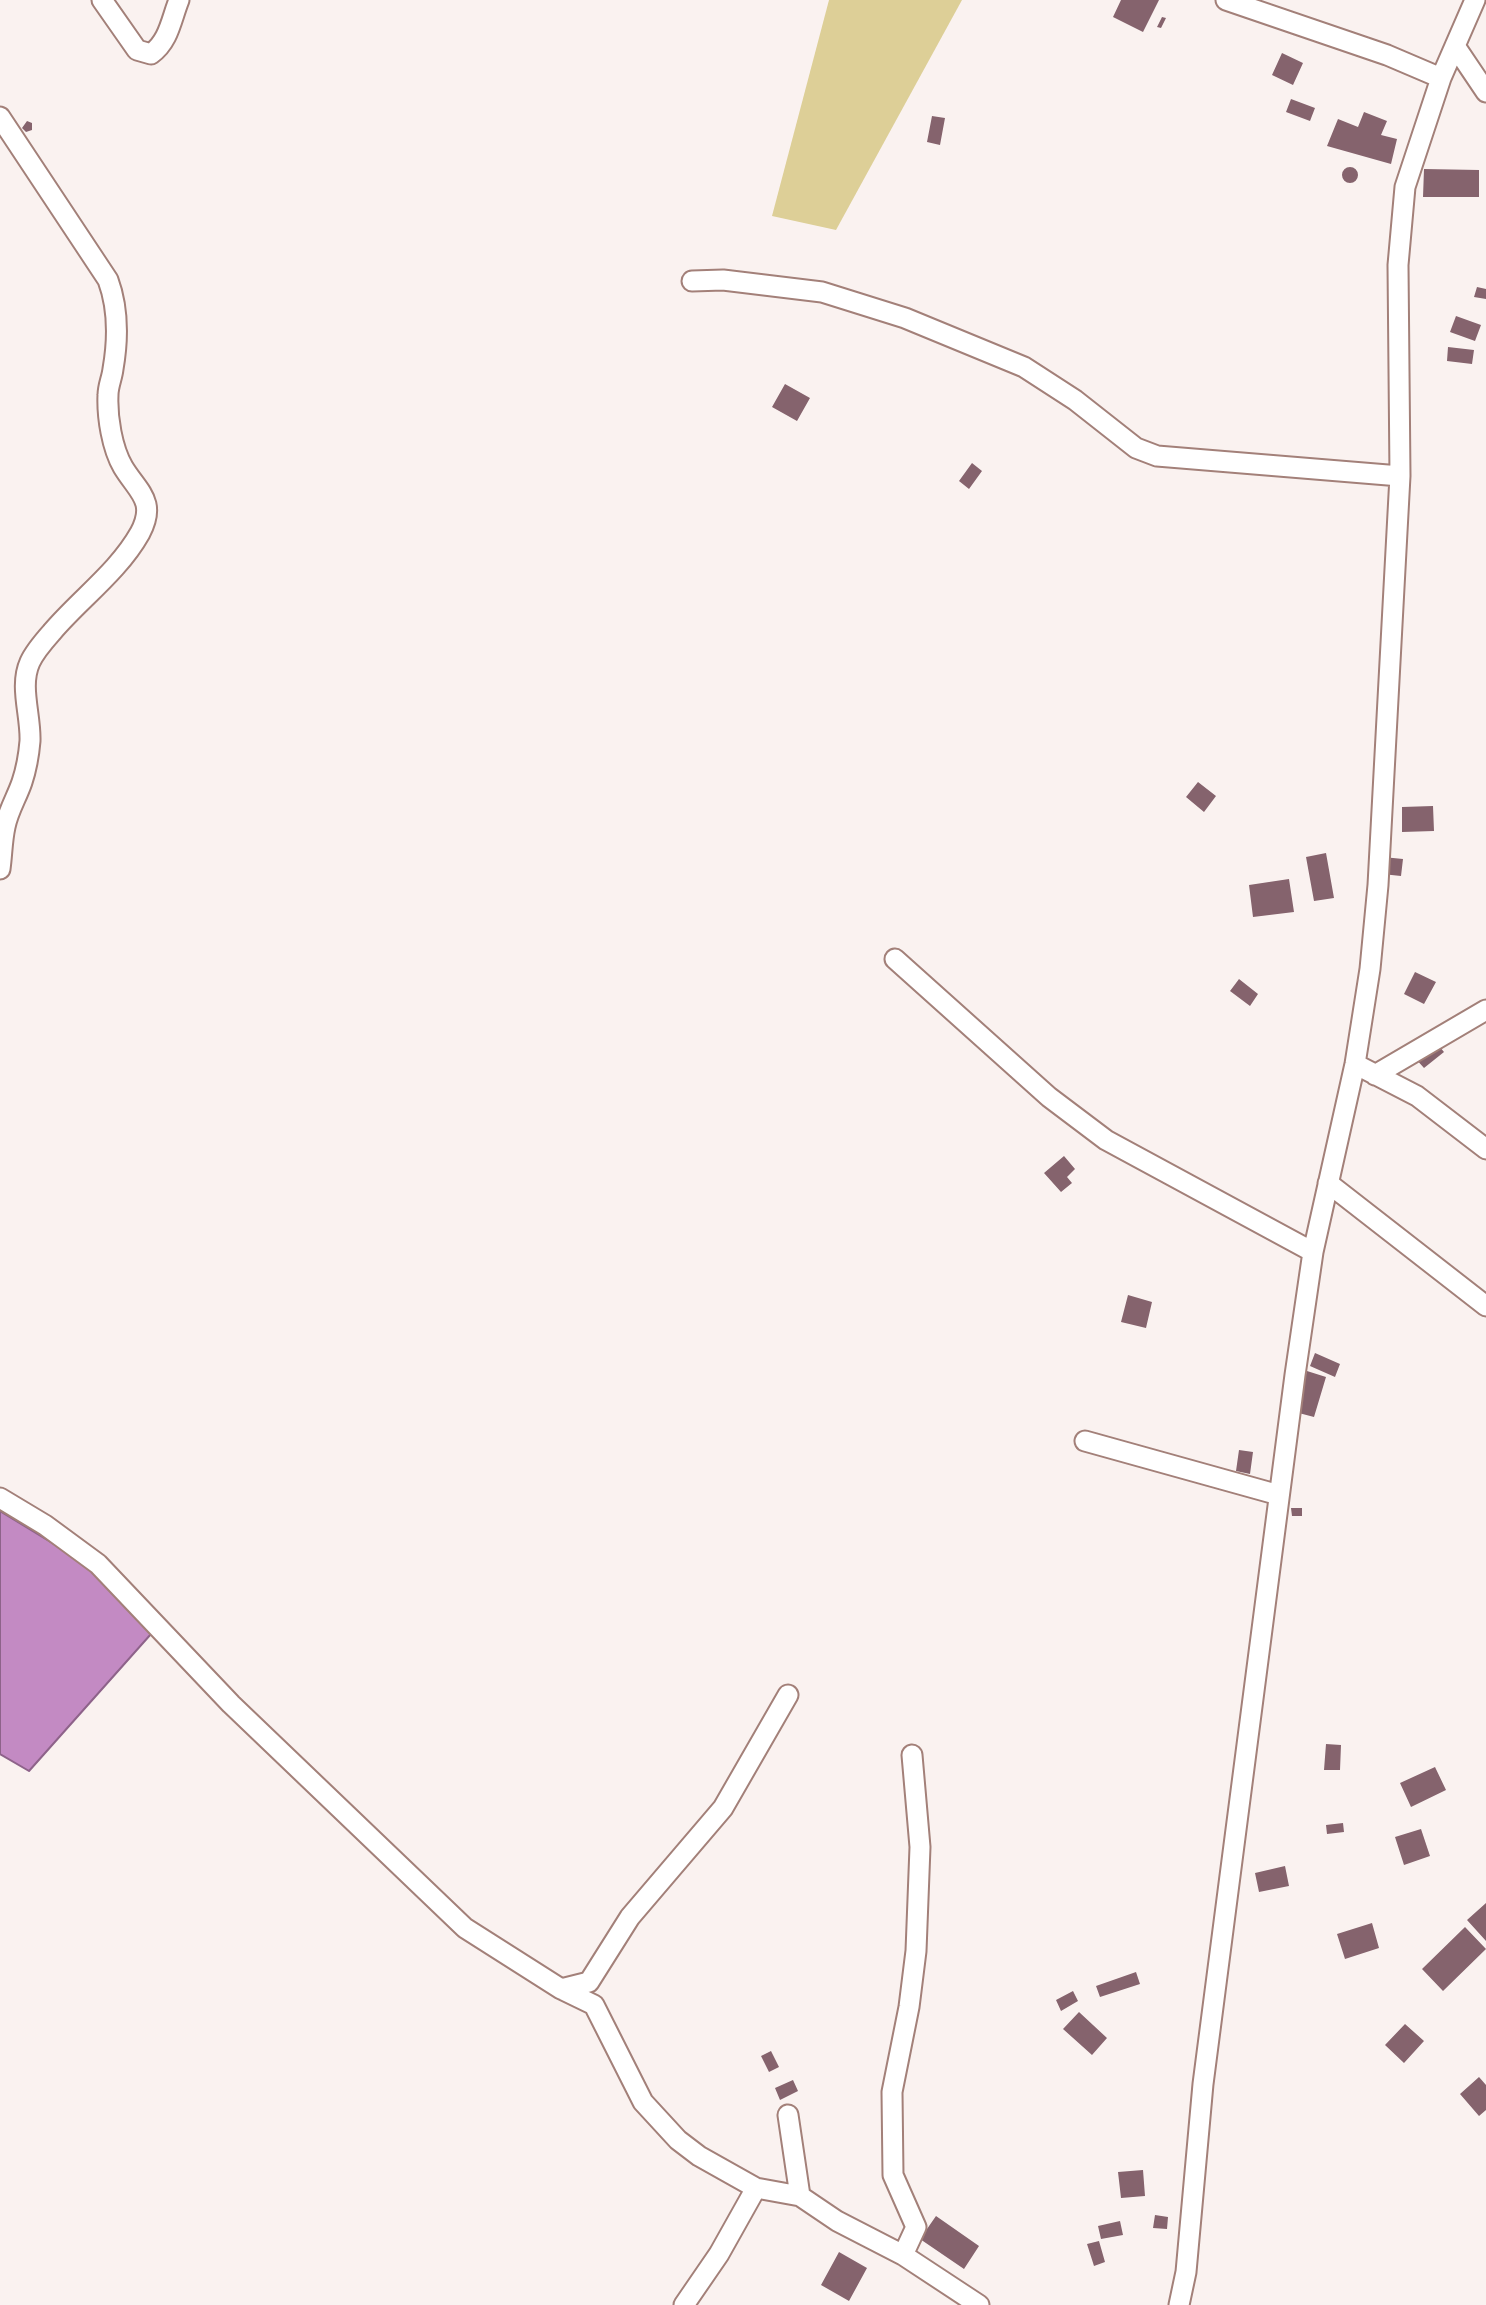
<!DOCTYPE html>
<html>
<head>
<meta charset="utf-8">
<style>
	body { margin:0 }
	canvas { display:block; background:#faf2f0 }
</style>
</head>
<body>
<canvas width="1486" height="2305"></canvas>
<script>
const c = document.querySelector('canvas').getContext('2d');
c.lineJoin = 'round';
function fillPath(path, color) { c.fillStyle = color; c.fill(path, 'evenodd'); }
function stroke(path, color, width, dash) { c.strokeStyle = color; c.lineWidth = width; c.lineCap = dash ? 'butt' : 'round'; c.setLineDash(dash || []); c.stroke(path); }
fillPath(new Path2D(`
	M 829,0 L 962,0 L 836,230 L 772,216 Z`), '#ddcf97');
const water = new Path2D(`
	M 0,1511 L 90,1566 L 151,1634 L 29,1771 L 0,1754 Z`);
fillPath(water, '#c38ac3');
stroke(water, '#8e638a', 2);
fillPath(new Path2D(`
	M 1121,0 L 1159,0 L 1143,32 L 1113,17 Z
	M 1162,17 L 1166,18 L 1161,28 L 1157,27 Z
	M 1282,53 L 1303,63 L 1293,85 L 1272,75 Z
	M 1291,99 L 1315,108 L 1310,121 L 1286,112 Z
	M 1364,112 L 1387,121 L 1381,135 L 1397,139 L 1391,164 L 1327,146 L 1338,119 L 1358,127 Z
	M 932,116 L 945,118 L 940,145 L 927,142 Z
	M 27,121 L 32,123 L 32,130 L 26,132 L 22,128 Z
	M1342 175a8 8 0 1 1 16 0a8 8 0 1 1-16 0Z
	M 1424,169 L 1479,170 L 1479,197 L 1423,197 Z
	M 1477,287 L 1486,289 L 1486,299 L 1474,297 Z
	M 1456,316 L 1481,325 L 1475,341 L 1450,332 Z
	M 1448,347 L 1474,350 L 1472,364 L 1447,361 Z
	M 785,384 L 810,398 L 797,421 L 772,407 Z
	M 972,463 L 982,471 L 969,489 L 959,481 Z
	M 1198,782 L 1216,796 L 1204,812 L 1186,797 Z
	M 1433,806 L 1434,831 L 1402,832 L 1402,807 Z
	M 1326,853 L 1334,898 L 1314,901 L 1306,857 Z
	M 1383,857 L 1403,859 L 1401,876 L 1382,874 Z
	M 1289,879 L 1294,912 L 1253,917 L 1249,885 Z
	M 1415,972 L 1436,982 L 1424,1004 L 1404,994 Z
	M 1239,979 L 1258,994 L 1250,1006 L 1230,991 Z
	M 1435,1041 L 1444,1052 L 1424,1068 L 1415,1058 Z
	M 1064,1156 L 1075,1169 L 1067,1177 L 1072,1183 L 1061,1192 L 1044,1173 Z
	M 1128,1295 L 1152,1302 L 1146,1328 L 1121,1322 Z
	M 1315,1353 L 1340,1364 L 1335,1377 L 1310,1366 Z
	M 1307,1371 L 1326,1377 L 1314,1417 L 1295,1412 Z
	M 1239,1450 L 1253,1452 L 1250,1474 L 1236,1471 Z
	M 1291,1508 L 1302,1508 L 1302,1516 L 1292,1516 Z
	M 1326,1744 L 1341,1745 L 1340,1770 L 1324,1770 Z
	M 1435,1767 L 1446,1790 L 1411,1807 L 1400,1783 Z
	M 1343,1823 L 1344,1832 L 1327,1834 L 1326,1825 Z
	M 1421,1829 L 1430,1856 L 1404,1865 L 1395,1837 Z
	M 1285,1866 L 1289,1886 L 1259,1892 L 1255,1873 Z
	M 1486,1903 L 1486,1941 L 1467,1920 Z
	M 1372,1923 L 1379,1948 L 1345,1959 L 1337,1934 Z
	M 1465,1927 L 1486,1949 L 1443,1991 L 1422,1969 Z
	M 1136,1972 L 1140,1984 L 1100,1997 L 1096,1986 Z
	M 1073,1991 L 1078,2001 L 1061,2011 L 1056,2000 Z
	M 1079,2012 L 1107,2038 L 1092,2055 L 1063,2029 Z
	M 1405,2024 L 1424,2041 L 1404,2063 L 1385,2045 Z
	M 771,2051 L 779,2067 L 769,2072 L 761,2056 Z
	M 1479,2077 L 1486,2085 L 1486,2110 L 1479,2116 L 1460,2094 Z
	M 793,2080 L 798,2091 L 780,2100 L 775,2088 Z
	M 1143,2170 L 1145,2196 L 1121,2198 L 1118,2172 Z
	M 1155,2215 L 1168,2217 L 1167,2229 L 1153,2228 Z
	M 936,2216 L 979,2246 L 964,2269 L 920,2239 Z
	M 1120,2221 L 1123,2235 L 1101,2239 L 1098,2226 Z
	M 1099,2241 L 1105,2262 L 1094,2266 L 1087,2244 Z
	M 839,2252 L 867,2268 L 849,2301 L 821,2285 Z`), '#85636d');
const minor = new Path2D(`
	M 102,0 L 137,50 L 151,54 C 169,41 171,20 179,0
	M 1226,0 L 1387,55 L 1441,78
	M 1455,46 L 1486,92
	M 0,117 L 108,280 C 118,307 118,340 113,369 C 112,378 108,386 108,395 C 107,417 112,448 123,467 C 138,492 157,501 140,533 C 118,572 80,599 52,632 C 44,641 35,651 30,662 C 19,686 31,715 30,741 C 29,753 26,770 22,782 C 17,797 8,811 5,827 C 2,840 2,855 0,869
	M 692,281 L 723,280 L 822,292 L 905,318 L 1024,367 L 1075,400 L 1136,448 L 1157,456 L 1400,476
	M 895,959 L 1049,1097 L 1106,1140 L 1313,1252
	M 1355,1064 L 1417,1096 L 1486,1149
	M 1375,1075 L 1486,1010
	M 1328,1183 L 1486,1306
	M 1085,1441 L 1279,1495
	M 0,1498 L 45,1525 L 98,1564 L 231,1704 L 465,1928 L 561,1989
	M 788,1695 L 723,1808 L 630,1917 L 589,1982 L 561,1989 L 594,2005 L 643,2102 L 678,2140 L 699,2156 L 756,2188 L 800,2196 L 837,2221 L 903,2255 L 979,2305
	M 788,2115 L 800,2196
	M 903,2255 L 916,2227 L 893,2175 L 892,2092 L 909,2007 L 916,1951 L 920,1847 L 912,1755
	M 684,2305 L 719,2254 L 756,2188
	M 1179,2305 L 1186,2272 L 1203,2084 L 1295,1375 L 1313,1252 L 1355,1064 L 1370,969 L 1378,885 L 1400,476 L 1398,265 L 1405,187 L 1441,78 L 1475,0`);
stroke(minor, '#a38079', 23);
stroke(minor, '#fff', 19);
</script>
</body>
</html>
